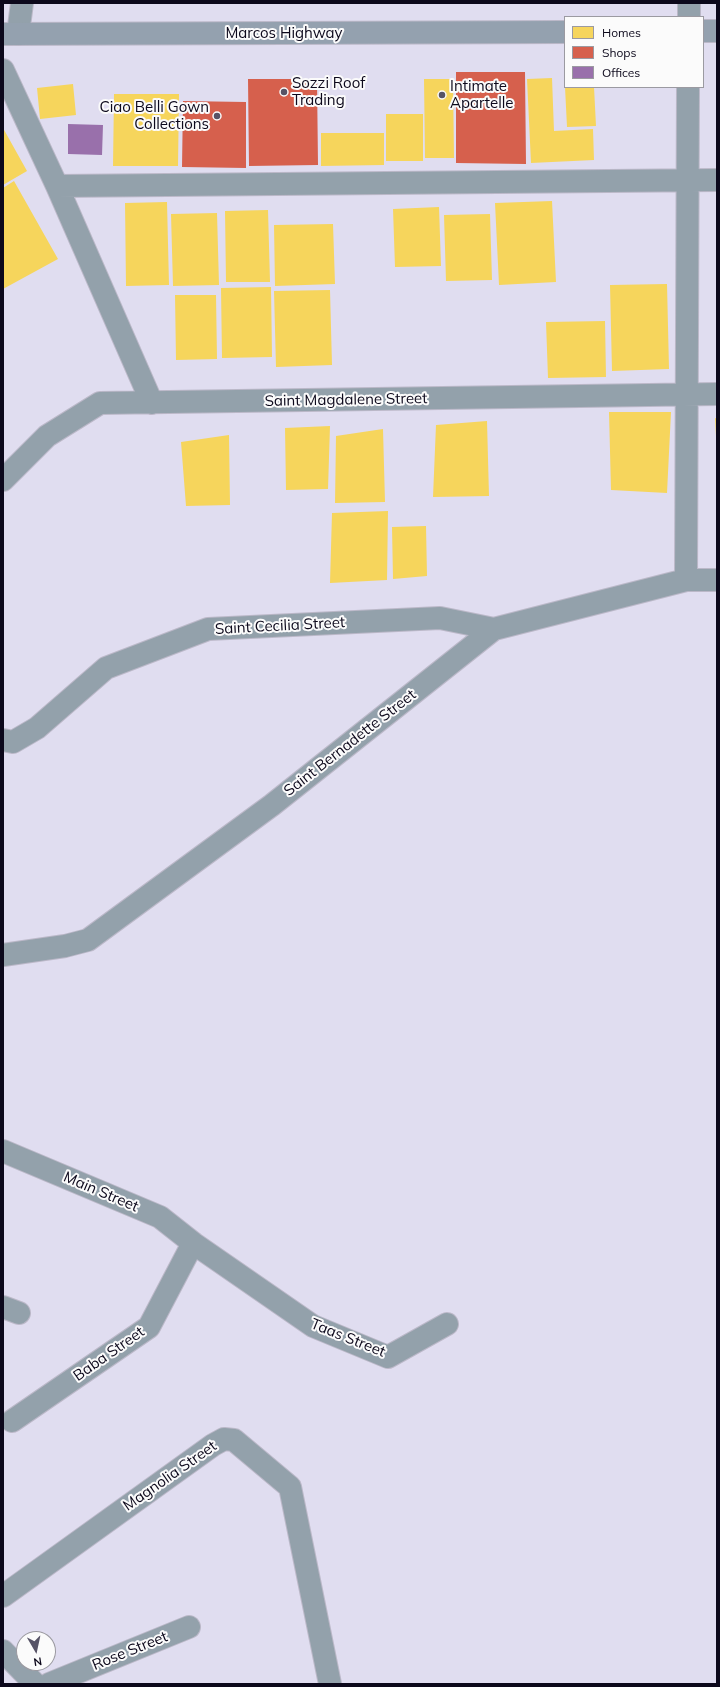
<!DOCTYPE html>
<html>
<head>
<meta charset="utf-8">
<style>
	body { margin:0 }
	#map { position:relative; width:720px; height:1687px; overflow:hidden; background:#e0ddf0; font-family:Mulish,sans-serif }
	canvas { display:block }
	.frame { position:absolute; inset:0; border:4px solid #0c081b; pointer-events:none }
	.legend { position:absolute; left:564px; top:16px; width:140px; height:72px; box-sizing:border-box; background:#fbfbfb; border:1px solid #9b9aa1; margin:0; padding:5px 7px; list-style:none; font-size:12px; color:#0c081b }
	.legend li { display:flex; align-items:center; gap:8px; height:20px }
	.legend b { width:20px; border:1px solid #9b9aa1 }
	.north { position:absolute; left:16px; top:1631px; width:40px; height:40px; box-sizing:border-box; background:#fbfbfb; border:1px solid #9b9aa1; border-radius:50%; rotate:171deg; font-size:11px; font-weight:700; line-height:16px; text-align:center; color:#0c081b }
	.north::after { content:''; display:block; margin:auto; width:14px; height:18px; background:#565366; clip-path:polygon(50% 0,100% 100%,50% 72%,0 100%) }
</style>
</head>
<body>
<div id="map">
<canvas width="720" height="1687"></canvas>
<div class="frame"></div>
<ul class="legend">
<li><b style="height:11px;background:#f6d55c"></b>Homes</li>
<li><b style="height:11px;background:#d6604d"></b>Shops</li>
<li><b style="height:11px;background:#9970ab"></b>Offices</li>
</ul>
<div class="north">N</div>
</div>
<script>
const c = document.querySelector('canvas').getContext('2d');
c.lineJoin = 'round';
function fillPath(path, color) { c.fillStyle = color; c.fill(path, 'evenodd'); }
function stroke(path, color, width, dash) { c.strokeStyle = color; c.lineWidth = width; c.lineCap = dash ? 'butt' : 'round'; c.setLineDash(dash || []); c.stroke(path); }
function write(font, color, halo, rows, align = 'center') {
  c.font = font + ' Mulish,sans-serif'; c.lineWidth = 4; c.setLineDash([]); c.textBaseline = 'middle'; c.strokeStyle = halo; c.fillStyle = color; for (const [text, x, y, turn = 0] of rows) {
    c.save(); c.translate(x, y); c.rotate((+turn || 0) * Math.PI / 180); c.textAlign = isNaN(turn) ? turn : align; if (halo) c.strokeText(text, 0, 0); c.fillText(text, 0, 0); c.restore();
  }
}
fillPath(new Path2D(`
	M 552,78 L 554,131 L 593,129 L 594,160 L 531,163 L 527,79 Z
	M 424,79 L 453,79 L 454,158 L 425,158 Z
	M 73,84 L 76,115 L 40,119 L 37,88 Z
	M 565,87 L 594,87 L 596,126 L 567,127 Z
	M 114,94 L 179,94 L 178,166 L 113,166 Z
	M 386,114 L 423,114 L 423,161 L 386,161 Z
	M 3,128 L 27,171 L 3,185 Z
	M 321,133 L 384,133 L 384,165 L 321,166 Z
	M 14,181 L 58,259 L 3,289 L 3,188 Z
	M 552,201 L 556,282 L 499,285 L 495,203 Z
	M 167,202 L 169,285 L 126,286 L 125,203 Z
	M 439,207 L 441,266 L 395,267 L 393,209 Z
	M 268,210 L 270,282 L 226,282 L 225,211 Z
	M 217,213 L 219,285 L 173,286 L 171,214 Z
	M 490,214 L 492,280 L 446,281 L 444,215 Z
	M 333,224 L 335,284 L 275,286 L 274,225 Z
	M 667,284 L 669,369 L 612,371 L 610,285 Z
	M 271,287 L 272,357 L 222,358 L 221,288 Z
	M 330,290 L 332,365 L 276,367 L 274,291 Z
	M 175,295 L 216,295 L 217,359 L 176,360 Z
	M 605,321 L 606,377 L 548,378 L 546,322 Z
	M 609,412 L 671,412 L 667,493 L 611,490 Z
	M 715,418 L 717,419 L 717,436 L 716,436 Z
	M 487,421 L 489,496 L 433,497 L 436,425 Z
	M 330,426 L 328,489 L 286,490 L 285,428 Z
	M 383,429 L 385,502 L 335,503 L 336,436 Z
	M 229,435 L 230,505 L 186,506 L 181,442 Z
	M 388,511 L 387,580 L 330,583 L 332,513 Z
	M 426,526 L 427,576 L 393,579 L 392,527 Z`), '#f6d55c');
fillPath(new Path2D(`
	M 456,72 L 525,72 L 526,164 L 456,163 Z
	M 248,79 L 317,79 L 318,165 L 249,166 Z
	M 183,101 L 246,102 L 246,168 L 182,167 Z`), '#d6604d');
fillPath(new Path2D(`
	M 68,124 L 103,125 L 102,155 L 68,154 Z`), '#9970ab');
const street = new Path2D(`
	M 689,17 L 689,3
	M 18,34 L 22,3
	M 3,70 L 57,186 L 152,403
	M 57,186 L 717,180
	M 3,480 L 47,436 L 100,403 L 717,394
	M 686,580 L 688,87
	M 3,740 L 13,742 L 37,728 L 106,668 L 208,629 L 440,618 L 494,629
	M 3,955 L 65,946 L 88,940 L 272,805 L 494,629 L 686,580 L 717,580
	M 3,1151 L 160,1217 L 193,1243 L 313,1326 L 388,1357 L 447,1324
	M 3,1307 L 19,1313
	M 12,1421 L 149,1327 L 193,1243
	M 3,1596 L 213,1445 L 224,1439 L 234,1440 L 290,1487 L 330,1684
	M 3,1651 L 35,1684
	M 49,1684 L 189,1627`);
const primary = new Path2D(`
	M 703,31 L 717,31
	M 3,34 L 565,32`);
stroke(street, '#bbb8c8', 24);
stroke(primary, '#bbb8c8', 24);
stroke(street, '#93a1ab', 22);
stroke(primary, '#94a1af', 22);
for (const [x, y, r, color] of [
	[284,92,4,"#565366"],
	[442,95,4,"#565366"],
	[217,116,4,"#565366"]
]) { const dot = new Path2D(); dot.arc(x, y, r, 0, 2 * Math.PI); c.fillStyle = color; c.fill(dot); stroke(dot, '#fbfbfb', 1.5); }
write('15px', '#0c081b', '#fbfbfb', [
	["Marcos Highway",284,33],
	["Saint Magdalene Street",346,400,-1],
	["Saint Cecilia Street",280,626,-3],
	["Saint Bernadette Street",350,743,-38],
	["Main Street",101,1192,23],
	["Taas Street",348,1338,22],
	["Baba Street",109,1354,-35],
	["Magnolia Street",170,1476,-35],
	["Rose Street",130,1651,-22]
]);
write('15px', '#0c081b', '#fbfbfb', [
	["Sozzi Roof",292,83],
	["Trading",292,100],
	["Intimate",450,86],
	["Apartelle",450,103],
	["Ciao Belli Gown",209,107,"right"],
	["Collections",209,124,"right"]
], 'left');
</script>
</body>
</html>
